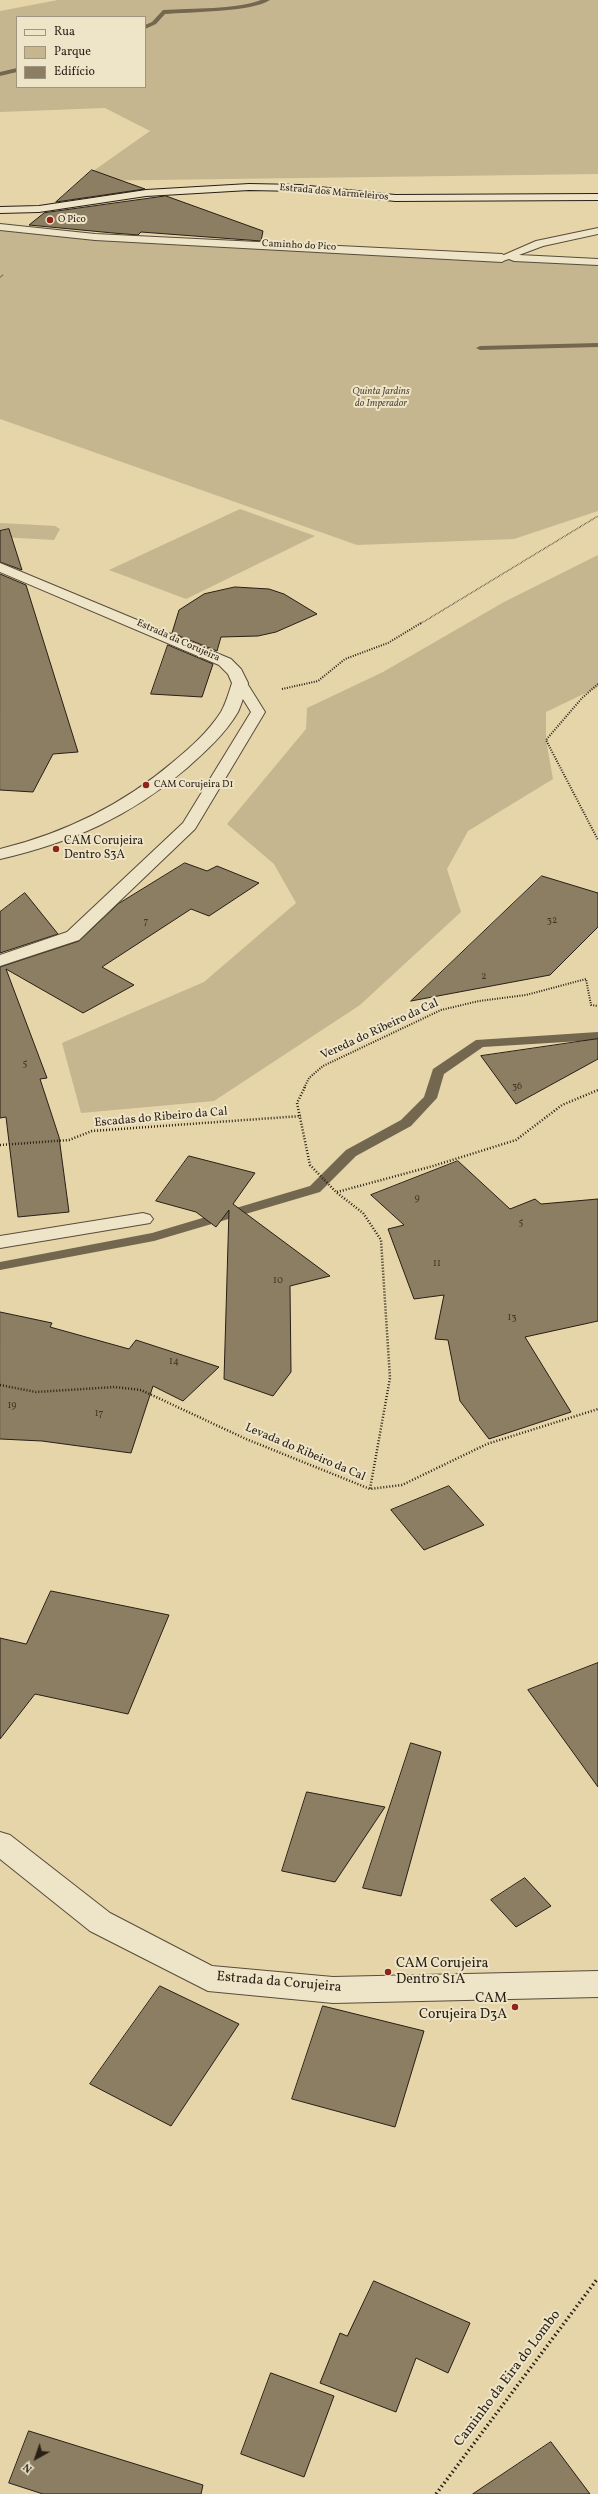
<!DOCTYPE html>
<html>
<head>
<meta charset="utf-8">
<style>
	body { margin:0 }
	#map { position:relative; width:598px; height:2494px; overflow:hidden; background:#e5d5a9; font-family:Vollkorn,serif }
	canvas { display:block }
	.legend { position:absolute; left:16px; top:16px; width:130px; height:72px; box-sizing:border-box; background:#eee4c7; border:1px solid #9f9580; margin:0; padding:5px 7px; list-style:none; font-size:12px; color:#291f16 }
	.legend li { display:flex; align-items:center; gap:8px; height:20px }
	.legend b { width:20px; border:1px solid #9f9580 }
	.north { position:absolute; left:16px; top:2438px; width:40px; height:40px; -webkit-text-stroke:3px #eee4c7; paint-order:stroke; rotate:220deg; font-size:11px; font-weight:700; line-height:16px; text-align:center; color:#291f16 }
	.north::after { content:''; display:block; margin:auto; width:14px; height:18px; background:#291f16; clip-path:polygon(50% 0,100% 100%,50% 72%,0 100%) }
</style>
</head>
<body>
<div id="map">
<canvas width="598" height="2494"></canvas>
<ul class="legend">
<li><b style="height:5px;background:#eee4c7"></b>Rua</li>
<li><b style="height:11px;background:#c5b690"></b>Parque</li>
<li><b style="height:11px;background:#8b7e62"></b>Edifício</li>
</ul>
<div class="north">N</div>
</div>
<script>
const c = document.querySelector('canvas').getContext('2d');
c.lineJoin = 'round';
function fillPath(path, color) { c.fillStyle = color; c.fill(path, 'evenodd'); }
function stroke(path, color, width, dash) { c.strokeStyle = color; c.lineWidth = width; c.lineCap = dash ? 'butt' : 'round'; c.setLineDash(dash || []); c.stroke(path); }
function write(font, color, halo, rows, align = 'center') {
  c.font = font + ' Vollkorn,serif'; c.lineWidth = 4; c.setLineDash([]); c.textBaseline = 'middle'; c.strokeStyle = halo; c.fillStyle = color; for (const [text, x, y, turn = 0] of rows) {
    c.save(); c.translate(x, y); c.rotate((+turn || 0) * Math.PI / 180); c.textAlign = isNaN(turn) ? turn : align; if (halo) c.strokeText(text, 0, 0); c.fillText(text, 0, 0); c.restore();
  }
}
fillPath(new Path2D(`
	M 58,0 L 598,0 L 598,174 L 79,181 L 150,131 L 105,108 L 0,112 L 0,11 ZM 17,17 L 145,17 L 145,87 L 17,87 Z
	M 0,227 L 95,237 L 598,262 L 598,511 L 514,539 L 357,545 L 0,419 Z
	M 240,509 L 315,536 L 186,599 L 109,570 Z
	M 0,523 L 55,526 L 60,529 L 54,540 L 0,537 Z
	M 598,555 L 598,687 L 546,712 L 546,740 L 553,779 L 468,831 L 447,869 L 461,912 L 360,1005 L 214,1101 L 81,1113 L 62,1043 L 204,982 L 296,903 L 274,864 L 227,824 L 306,729 L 307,708 L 383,672 L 504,602 Z`), '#c5b690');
fillPath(new Path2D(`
	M 261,0 L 270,0 C 253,12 189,12 165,14 L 156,24 L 145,29 L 145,25 L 152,22 L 163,10 C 193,8 234,10 261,0 Z
	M 17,68 L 17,72 L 0,76 L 0,72 Z
	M 598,343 L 598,347 L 480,350 L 476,348 L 480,346 Z
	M 598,1032 L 598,1040 L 483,1047 L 444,1074 L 437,1098 L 411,1126 L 356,1156 L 320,1192 L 154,1241 L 0,1270 L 0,1262 L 152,1233 L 310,1186 L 346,1150 L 401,1120 L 424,1097 L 433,1069 L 476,1040 Z`), '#736750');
const building = new Path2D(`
	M 92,170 L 145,189 L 56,202 Z
	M 166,196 L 263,231 L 261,241 L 141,232 L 138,235 L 113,233 L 29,225 L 44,213 Z
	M 9,529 L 22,570 L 0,562 L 0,531 Z
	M 0,574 L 26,585 L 78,752 L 53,754 L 33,792 L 0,790 Z
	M 235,587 L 269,589 L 284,594 L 317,614 L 276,632 L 258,636 L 221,637 L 217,651 L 172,633 L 179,610 L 204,594 Z
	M 168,645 L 213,664 L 202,697 L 151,694 Z
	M 185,863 L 207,871 L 217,866 L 259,883 L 209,916 L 191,909 L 102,967 L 134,985 L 83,1013 L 6,969 L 47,1078 L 40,1079 L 59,1137 L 69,1212 L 18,1217 L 6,1117 L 0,1118 L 0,967 L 79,941 L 118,904 Z
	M 542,876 L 598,893 L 598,927 L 550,975 L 411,1001 Z
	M 25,893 L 58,934 L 0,953 L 0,912 Z
	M 598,1039 L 598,1059 L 516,1104 L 481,1056 Z
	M 189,1156 L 255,1173 L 233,1204 L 330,1276 L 290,1286 L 291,1372 L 273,1396 L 224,1379 L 229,1210 L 216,1227 L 196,1212 L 156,1201 Z
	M 458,1161 L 510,1209 L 535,1199 L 541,1204 L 598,1199 L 598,1321 L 525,1337 L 571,1412 L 489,1439 L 460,1401 L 448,1340 L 435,1339 L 444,1295 L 414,1299 L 388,1229 L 404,1225 L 371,1195 Z
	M 0,1312 L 52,1323 L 50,1327 L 129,1349 L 136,1340 L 219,1367 L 183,1401 L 153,1386 L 131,1453 L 42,1441 L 0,1439 Z
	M 449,1486 L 484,1525 L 424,1550 L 391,1510 Z
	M 51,1591 L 169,1615 L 128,1714 L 35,1694 L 0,1739 L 0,1638 L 26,1644 Z
	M 598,1663 L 598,1787 L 528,1690 Z
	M 411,1743 L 441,1752 L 401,1896 L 363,1888 Z
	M 307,1792 L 385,1807 L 335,1882 L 282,1871 Z
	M 525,1878 L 551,1906 L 516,1927 L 491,1900 Z
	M 160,1986 L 239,2024 L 171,2126 L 90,2084 Z
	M 323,2006 L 424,2031 L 395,2127 L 292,2099 Z
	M 374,2281 L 470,2323 L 448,2373 L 416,2358 L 396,2412 L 320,2383 L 340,2333 L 347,2336 Z
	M 271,2373 L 334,2396 L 304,2477 L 241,2454 Z
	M 29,2431 L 203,2485 L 201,2494 L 43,2494 L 9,2483 Z
	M 551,2442 L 590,2494 L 473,2494 Z`);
fillPath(building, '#8b7e62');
stroke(building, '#291f16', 1);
const service = new Path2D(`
	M 598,228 L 598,234 L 543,246 L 519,255 L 598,259 L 598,265 L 514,261 L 509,259 L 502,261 L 497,258 L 536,241 Z
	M 240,679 L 245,680 L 265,712 L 195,829 L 79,940 L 0,966 L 0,955 L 67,932 L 183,823 L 251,712 L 233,683 Z
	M 143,1213 L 150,1215 L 153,1219 L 150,1223 L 0,1248 L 0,1236 Z`);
const minor = new Path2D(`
	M 0,224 L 95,234 L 502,254 L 508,258 L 502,262 L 95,240 L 0,230 Z
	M 0,563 L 231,659 L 241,669 L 248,683 C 245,692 242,703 238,712 C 225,734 206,751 187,768 C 129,817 73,842 0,859 L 0,849 C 65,833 122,805 173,762 C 191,747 208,732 221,712 C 226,703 229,692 232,683 L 228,674 L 219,665 L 0,572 Z
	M 0,1832 L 10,1835 L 110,1913 L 212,1966 L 333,1977 L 598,1971 L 598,1997 L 333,2003 L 208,1991 L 90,1931 L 0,1859 Z`);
const secondary = new Path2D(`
	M 249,184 L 300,185 L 395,195 L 598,194 L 598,200 L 395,201 L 300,191 L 249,190 L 146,196 L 39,212 L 0,213 L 0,207 L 39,206 L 146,190 Z`);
stroke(service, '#584c3b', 2);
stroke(minor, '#584c3b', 2);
stroke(secondary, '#291f16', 2);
stroke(new Path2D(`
	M 0,277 L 3,275
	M 420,624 L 598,516`), '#291f16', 1.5, [0.5, 1]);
stroke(new Path2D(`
	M 598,684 L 582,698 L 546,740 L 598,840
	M 282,689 L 318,681 L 345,659 L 388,643 L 421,623
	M 304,1088 L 309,1078 L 323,1066 L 441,1010 L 479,1001 L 526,995 L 586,979 L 591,1005 L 598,1006`), '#291f16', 2, [1, 1.5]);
stroke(new Path2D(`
	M 305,1087 L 297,1103 L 310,1165 L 336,1192 L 363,1213 L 381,1240 L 390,1378 L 370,1489
	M 0,1145 L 69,1140 L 92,1131 L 301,1116
	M 337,1192 L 433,1166 L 516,1140 L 562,1105 L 598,1090
	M 0,1385 L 36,1392 L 115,1387 L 141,1390 L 246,1439 L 370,1489 L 402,1485 L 487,1444 L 598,1409`), '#291f16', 2.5, [1, 2]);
stroke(new Path2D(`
	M 436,2494 L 598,2278`), '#291f16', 3.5, [1.5, 3]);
fillPath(service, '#eee4c7');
fillPath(minor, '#eee4c7');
fillPath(secondary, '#eee4c7');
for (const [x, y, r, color] of [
	[50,220,4,"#8f2418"],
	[146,785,4,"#8f2418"],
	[56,849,4,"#8f2418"],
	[388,1972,4,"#8f2418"],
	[515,2007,4,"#8f2418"]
]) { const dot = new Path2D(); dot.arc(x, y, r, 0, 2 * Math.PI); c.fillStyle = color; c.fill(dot); stroke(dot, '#eee4c7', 1.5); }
write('10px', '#291f16', '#eee4c7', [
	["Estrada dos Marmeleiros",334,193,5],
	["Caminho do Pico",299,246,3],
	["Estrada da Corujeira",178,641,24]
]);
write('10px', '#291f16', '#eee4c7', [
	["O Pico",58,220],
	["CAM Corujeira D1",154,785]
], 'left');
write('italic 10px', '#584c3b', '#eee4c7', [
	["Quinta Jardins",381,392],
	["do Imperador",381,404]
]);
write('10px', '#423729', null, [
	["32",552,921],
	["7",146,922],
	["2",484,977],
	["5",25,1064],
	["36",517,1087],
	["9",417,1199],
	["5",521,1223],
	["11",437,1264],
	["10",278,1281],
	["13",512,1318],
	["14",174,1362],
	["19",12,1406],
	["17",99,1414]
]);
write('12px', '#291f16', '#eee4c7', [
	["CAM Corujeira",64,842],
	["Dentro S3A",64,856]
], 'left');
write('12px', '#291f16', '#eee4c7', [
	["Vereda do Ribeiro da Cal",380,1030,-25],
	["Escadas do Ribeiro da Cal",161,1118,-5],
	["Levada do Ribeiro da Cal",305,1453,23]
]);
write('14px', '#291f16', '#eee4c7', [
	["CAM Corujeira",396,1964],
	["Dentro S1A",396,1980],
	["CAM",507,1999,"right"],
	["Corujeira D3A",507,2015,"right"]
], 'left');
write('14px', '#291f16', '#eee4c7', [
	["Estrada da Corujeira",279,1983,5],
	["Caminho da Eira do Lombo",508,2379,-53]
]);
</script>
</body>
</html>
